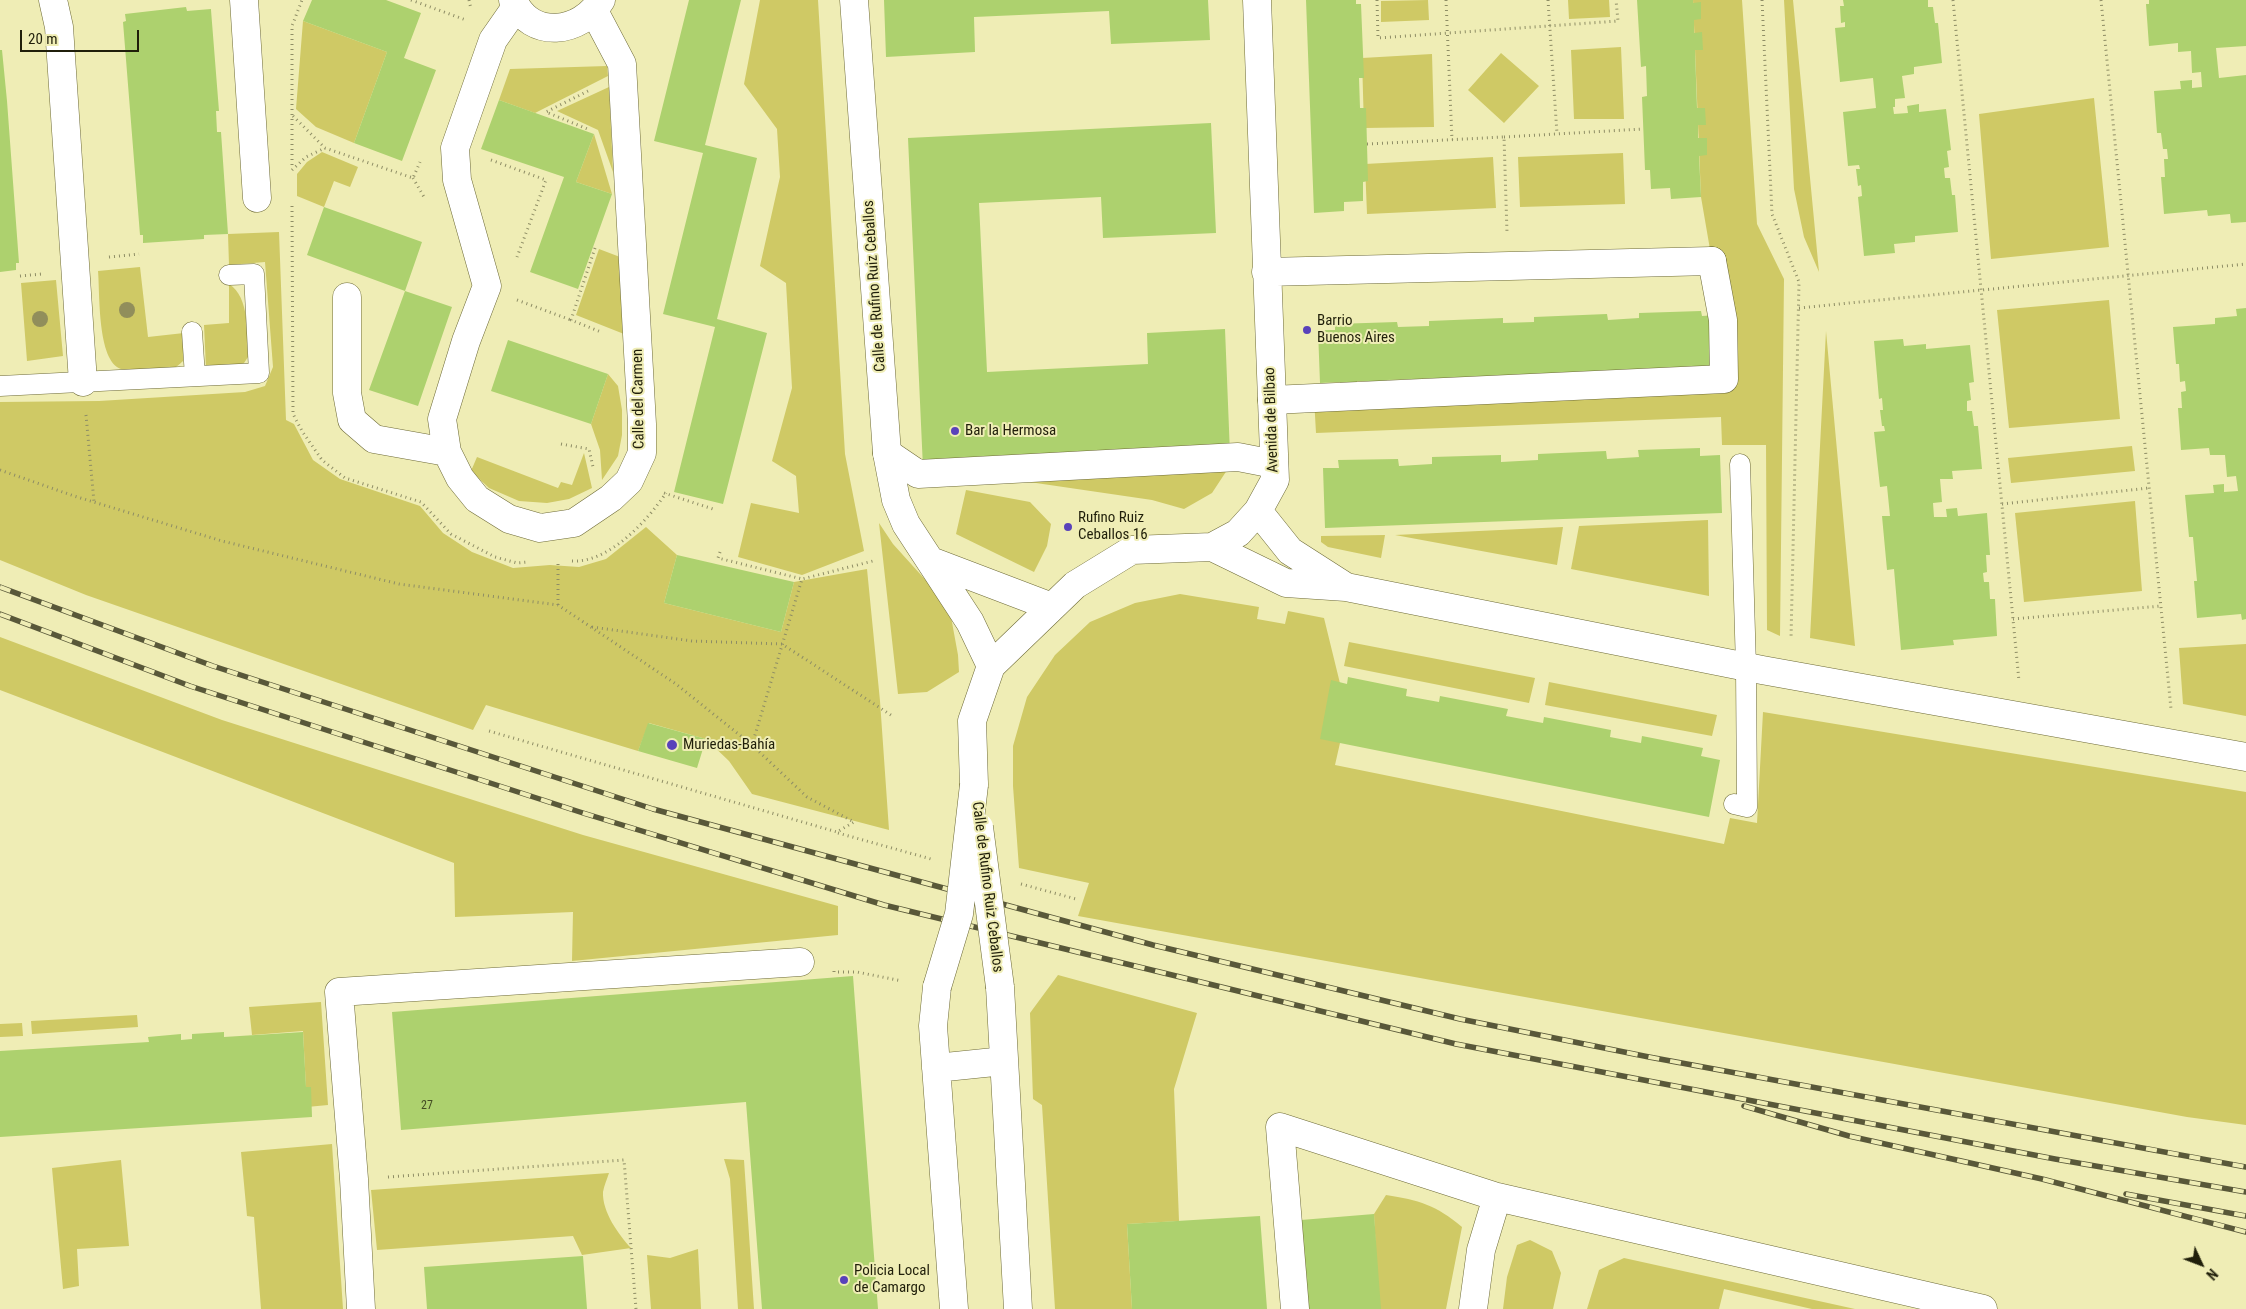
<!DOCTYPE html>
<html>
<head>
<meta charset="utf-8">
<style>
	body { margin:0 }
	#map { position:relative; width:2246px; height:1309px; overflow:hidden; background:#efedb5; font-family:"Roboto Condensed",sans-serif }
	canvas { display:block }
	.north { position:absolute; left:2176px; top:1239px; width:50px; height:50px; -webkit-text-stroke:4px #efedb5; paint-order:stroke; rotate:133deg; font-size:14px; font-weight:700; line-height:20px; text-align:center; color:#201f0a }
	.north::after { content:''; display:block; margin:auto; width:18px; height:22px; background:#201f0a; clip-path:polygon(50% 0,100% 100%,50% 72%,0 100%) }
	.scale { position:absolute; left:20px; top:30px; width:119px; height:22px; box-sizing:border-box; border:2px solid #201f0a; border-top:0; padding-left:6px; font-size:15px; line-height:18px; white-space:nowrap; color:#201f0a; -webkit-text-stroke:4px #efedb5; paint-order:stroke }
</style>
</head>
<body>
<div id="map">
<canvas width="2246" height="1309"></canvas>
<div class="north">N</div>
<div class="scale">20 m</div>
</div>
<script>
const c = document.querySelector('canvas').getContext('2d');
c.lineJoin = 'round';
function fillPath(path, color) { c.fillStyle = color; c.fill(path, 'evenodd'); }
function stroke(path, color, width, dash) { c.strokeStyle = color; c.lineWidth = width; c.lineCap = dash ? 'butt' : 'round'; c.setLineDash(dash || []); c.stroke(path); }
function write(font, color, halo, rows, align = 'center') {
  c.font = font + ' "Roboto Condensed",sans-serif'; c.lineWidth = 4; c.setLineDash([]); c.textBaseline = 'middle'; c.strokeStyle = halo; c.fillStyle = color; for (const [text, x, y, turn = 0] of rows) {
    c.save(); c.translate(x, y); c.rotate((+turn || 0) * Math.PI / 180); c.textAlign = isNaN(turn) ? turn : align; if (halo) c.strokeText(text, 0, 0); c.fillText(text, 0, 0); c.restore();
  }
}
fillPath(new Path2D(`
	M 760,0 L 818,0 L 845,454 L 864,551 L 802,575 L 738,557 L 751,503 L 799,513 L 796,476 L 772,461 L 792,388 L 786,283 L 760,266 L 780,177 L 777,129 L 744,84 Z
	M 1428,0 L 1429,20 L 1381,22 L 1381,1 Z
	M 1568,0 L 1609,0 L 1610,17 L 1569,19 Z
	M 1693,0 L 1742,0 L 1757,224 L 1784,279 L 1780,636 L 1767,630 L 1766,445 L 1722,445 L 1721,417 L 1316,433 L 1314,398 L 1724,378 L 1712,261 L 1701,197 Z
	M 1784,0 L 1793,0 L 1819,272 L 1804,237 L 1794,189 Z
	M 303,21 L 387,52 L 354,143 L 316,127 L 296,109 Z
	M 1621,47 L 1624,119 L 1574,119 L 1571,50 Z
	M 1501,53 L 1539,86 L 1504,123 L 1468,90 Z
	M 1432,54 L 1434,127 L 1364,128 L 1362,58 Z
	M 607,66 L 608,76 L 535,113 L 499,100 L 510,69 Z
	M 609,87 L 613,172 L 598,130 L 557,111 Z
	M 2094,98 L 2109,247 L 1991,259 L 1979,114 Z
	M 594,134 L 612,194 L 576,182 Z
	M 322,152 L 358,167 L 350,187 L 334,181 L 324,207 L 297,196 L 297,174 L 307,162 Z
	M 1623,153 L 1625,204 L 1520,207 L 1518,157 Z
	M 1493,157 L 1496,208 L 1367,214 L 1365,164 Z
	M 279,232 L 286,420 L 294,424 L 313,460 L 340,479 L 420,506 L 443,533 L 472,552 L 513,568 L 550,565 L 579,567 L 606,559 L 646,527 L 677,555 L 664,603 L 781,632 L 794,582 L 867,569 L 880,701 L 889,830 L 752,794 L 729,761 L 706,739 L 649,723 L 638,751 L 486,705 L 473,730 L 86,595 L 0,560 L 0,402 L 99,401 L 245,392 L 265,386 L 273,367 L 265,262 L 229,265 L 228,234 Z
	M 599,249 L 620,257 L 624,334 L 576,315 Z
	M 140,267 L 148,337 L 184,333 L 183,361 C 170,374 161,372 144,371 C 137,370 127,371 121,369 C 97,361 100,293 98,271 Z
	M 56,280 L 63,356 L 27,361 L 21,283 Z
	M 229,284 C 250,297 247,335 248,357 L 242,366 L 206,368 L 204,325 L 229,323 Z
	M 2109,300 L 2120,419 L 2009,428 L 1997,310 Z
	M 1826,331 L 1855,646 L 1810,638 Z
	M 608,374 L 618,386 L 622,410 L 622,435 L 618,456 L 602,480 L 600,450 L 591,424 Z
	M 2132,446 L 2135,471 L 2011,483 L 2008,458 Z
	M 584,453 L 592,488 L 569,499 L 547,503 L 519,501 L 489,488 L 471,471 L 477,457 L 558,488 L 561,482 L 572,485 Z
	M 1235,458 L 1212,493 L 1184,509 L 1152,500 L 961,472 Z
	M 966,490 L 1030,502 L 1051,524 L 1047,546 L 1034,572 L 956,534 Z
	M 2135,501 L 2142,591 L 2024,602 L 2015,513 Z
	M 1708,520 L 1709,596 L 1571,569 L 1579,526 Z
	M 879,523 L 893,544 L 949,606 L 958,655 L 959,672 L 927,692 L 898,694 Z
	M 1563,527 L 1557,565 L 1395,535 Z
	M 1385,535 L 1381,558 L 1328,547 L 1321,542 L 1321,536 Z
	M 1180,594 L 1259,607 L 1257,619 L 1285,624 L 1288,611 L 1324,618 L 1347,712 L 1335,765 L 1724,844 L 1730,818 L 1757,823 L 1763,712 L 2246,792 L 2246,1125 L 2187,1117 L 1078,916 L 1089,883 L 1019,868 L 1013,786 L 1013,746 L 1027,697 L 1055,655 L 1090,622 L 1135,603 Z
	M 0,637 L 222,720 L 583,835 L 838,906 L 838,935 L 572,961 L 573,912 L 455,917 L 454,863 L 0,690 Z
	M 1349,642 L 1535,678 L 1529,703 L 1344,666 Z
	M 2246,644 L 2246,716 L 2183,704 L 2179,648 Z
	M 1549,682 L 1717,715 L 1712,736 L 1545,705 Z
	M 1058,975 L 1197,1013 L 1174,1089 L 1179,1221 L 1127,1224 L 1132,1309 L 1055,1309 L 1042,1105 L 1033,1099 L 1030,1013 Z
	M 321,1002 L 328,1105 L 307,1107 L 303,1031 L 252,1035 L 249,1007 Z
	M 137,1015 L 138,1027 L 32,1034 L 31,1021 Z
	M 22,1023 L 23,1036 L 0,1037 L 0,1024 Z
	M 332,1144 L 343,1309 L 261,1309 L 254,1217 L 247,1216 L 241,1152 Z
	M 724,1159 L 744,1160 L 754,1309 L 738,1309 L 730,1179 Z
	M 121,1160 L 129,1246 L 77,1249 L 79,1286 L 63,1289 L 52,1168 Z
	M 609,1173 C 607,1179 604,1186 603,1192 C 602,1212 619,1235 631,1248 L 582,1255 L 573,1236 L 377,1250 L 371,1190 Z
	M 1386,1195 C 1419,1200 1436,1205 1462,1227 L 1446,1309 L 1379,1309 L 1374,1214 Z
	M 1530,1240 L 1552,1251 L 1561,1273 L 1553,1309 L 1503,1309 L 1507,1277 L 1517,1245 Z
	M 698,1249 L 701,1309 L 651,1309 L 647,1255 L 670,1258 Z
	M 1624,1258 L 1855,1309 L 1812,1309 L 1724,1289 L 1719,1309 L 1587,1309 L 1599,1270 Z`), '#cfc965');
fillPath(new Path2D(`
	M 312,0 L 386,0 L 421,13 L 404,58 L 436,70 L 402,161 L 354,143 L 387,52 L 303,21 Z
	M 689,0 L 741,0 L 705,145 L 757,158 L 717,319 L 767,333 L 723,504 L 674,492 L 715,327 L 663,314 L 703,153 L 654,141 Z
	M 884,0 L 1208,0 L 1210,40 L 1111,44 L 1109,11 L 974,17 L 975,52 L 886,57 Z
	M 1306,0 L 1356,0 L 1356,4 L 1361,4 L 1364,78 L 1359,78 L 1360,108 L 1366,108 L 1368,181 L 1363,182 L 1363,201 L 1344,202 L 1344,211 L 1314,213 Z
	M 1637,0 L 1693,0 L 1693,3 L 1701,2 L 1701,19 L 1694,20 L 1694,33 L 1702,32 L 1703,50 L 1695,50 L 1697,108 L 1705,108 L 1706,125 L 1698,125 L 1698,138 L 1707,138 L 1707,155 L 1699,156 L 1701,197 L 1671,199 L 1670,188 L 1651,189 L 1650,170 L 1645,170 L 1642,97 L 1647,96 L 1646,66 L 1641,67 Z
	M 1843,0 L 1928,0 L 1928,7 L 1933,7 L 1935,23 L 1938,23 L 1942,63 L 1914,67 L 1914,74 L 1902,76 L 1905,98 L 1895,99 L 1895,107 L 1893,107 L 1894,114 L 1908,113 L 1907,106 L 1919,104 L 1919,112 L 1946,109 L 1951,150 L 1947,151 L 1949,167 L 1944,168 L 1945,178 L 1950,178 L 1952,195 L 1955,195 L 1958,232 L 1915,236 L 1915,242 L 1894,244 L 1895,253 L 1864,256 L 1858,197 L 1862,196 L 1861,185 L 1858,186 L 1856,169 L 1860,169 L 1859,165 L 1848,166 L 1843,112 L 1876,108 L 1873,78 L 1840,82 L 1835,28 L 1845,27 L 1845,22 L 1841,23 L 1840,6 L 1844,6 Z
	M 2149,0 L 2246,0 L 2246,46 L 2216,48 L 2219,78 L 2246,75 L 2246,222 L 2231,223 L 2230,214 L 2208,216 L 2207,210 L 2164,214 L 2161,177 L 2165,177 L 2164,159 L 2168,159 L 2167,149 L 2163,149 L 2161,133 L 2157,133 L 2154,91 L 2181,89 L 2180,81 L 2192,80 L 2192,88 L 2202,87 L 2201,72 L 2192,73 L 2191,51 L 2178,52 L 2178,43 L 2149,46 L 2146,4 L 2149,4 Z
	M 186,7 L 187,11 L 211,9 L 211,10 L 219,111 L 216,111 L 217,132 L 221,132 L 228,234 L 204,235 L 204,239 L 143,243 L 143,235 L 140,235 L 123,22 L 126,21 L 125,14 Z
	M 0,50 L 2,50 L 7,101 L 19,263 L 16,263 L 16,270 L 0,272 Z
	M 499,100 L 594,134 L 576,182 L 612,194 L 578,289 L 530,272 L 564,177 L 481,149 Z
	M 1211,123 L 1216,233 L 1103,238 L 1101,197 L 979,203 L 987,372 L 1148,364 L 1147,333 L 1225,329 L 1230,454 L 923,468 L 908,138 Z
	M 324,207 L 422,242 L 405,291 L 307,255 Z
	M 405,291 L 452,307 L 418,406 L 369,390 Z
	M 2246,308 L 2246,619 L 2242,620 L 2241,614 L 2197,618 L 2194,581 L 2197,581 L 2193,537 L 2189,537 L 2185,495 L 2214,493 L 2213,485 L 2224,484 L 2224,492 L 2238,491 L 2236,476 L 2227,477 L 2225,455 L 2210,455 L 2209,448 L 2181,450 L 2178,408 L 2182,408 L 2181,392 L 2186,391 L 2185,381 L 2180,382 L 2179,364 L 2176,364 L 2173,327 L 2215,324 L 2215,318 L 2237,316 L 2236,309 Z
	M 1701,311 L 1702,316 L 1719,315 L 1721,368 L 1445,386 L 1444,378 L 1387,380 L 1387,388 L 1370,389 L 1369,381 L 1357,381 L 1358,389 L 1340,390 L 1340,382 L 1320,383 L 1318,330 L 1335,330 L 1335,324 L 1397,322 L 1398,327 L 1429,326 L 1429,321 L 1503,318 L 1503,323 L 1534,322 L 1534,317 L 1607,314 L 1608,320 L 1639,318 L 1639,313 Z
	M 1903,339 L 1904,346 L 1926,344 L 1926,349 L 1970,345 L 1974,382 L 1969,383 L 1971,400 L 1967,401 L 1967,411 L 1972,411 L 1974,426 L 1978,426 L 1982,469 L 1952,471 L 1953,479 L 1940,479 L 1942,502 L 1933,503 L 1934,517 L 1947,517 L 1946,509 L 1957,508 L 1958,516 L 1987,513 L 1990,555 L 1986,555 L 1987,572 L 1983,573 L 1984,582 L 1989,582 L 1990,599 L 1995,599 L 1997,636 L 1953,640 L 1954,645 L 1901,650 L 1894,569 L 1887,570 L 1882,516 L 1890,516 L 1887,486 L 1880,487 L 1874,432 L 1885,431 L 1884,426 L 1882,426 L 1880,410 L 1883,410 L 1882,398 L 1879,399 L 1874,341 Z
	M 508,340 L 608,374 L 591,424 L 491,391 Z
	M 1700,448 L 1700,456 L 1720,455 L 1722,513 L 1325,528 L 1323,468 L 1339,468 L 1338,460 L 1398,459 L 1399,466 L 1432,464 L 1432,457 L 1501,455 L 1501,462 L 1538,460 L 1538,454 L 1606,451 L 1607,459 L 1639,457 L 1638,450 Z
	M 677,555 L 794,582 L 781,632 L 664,603 Z
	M 1348,677 L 1407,689 L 1406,696 L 1439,702 L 1440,696 L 1508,709 L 1506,716 L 1543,723 L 1544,717 L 1611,730 L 1610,737 L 1641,743 L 1642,736 L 1703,748 L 1701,756 L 1720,760 L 1709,817 L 1320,739 L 1331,680 L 1347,684 Z
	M 648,723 L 706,739 L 697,768 L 638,751 Z
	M 853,976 L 878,1309 L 762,1309 L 746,1102 L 401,1130 L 392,1012 Z
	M 224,1032 L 224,1037 L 303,1032 L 306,1087 L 311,1087 L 312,1117 L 0,1137 L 0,1051 L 149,1042 L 148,1037 L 181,1034 L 181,1040 L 192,1039 L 192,1034 Z
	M 1374,1214 L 1381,1309 L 1305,1309 L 1301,1220 Z
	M 1260,1216 L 1267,1309 L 1132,1309 L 1127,1224 Z
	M 583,1256 L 587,1309 L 427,1309 L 424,1267 Z`), '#add16e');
const service = new Path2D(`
	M 192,332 L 195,376
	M 0,386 L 259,373 L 254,274 L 229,275
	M 1734,804 L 1747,807 L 1746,667 L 1740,464`);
const pedestrian = new Path2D(`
	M 1272,400 L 1724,379 L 1723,320 L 1712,261
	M 887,453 L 918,474 L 1238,457 L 1274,464
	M 361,1309 L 354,1179 L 339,992 L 800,962`);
const minor = new Path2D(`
	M 53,0 L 59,27 L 83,382
	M 244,0 L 257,198
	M 513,0 C 531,40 581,34 601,0
	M 854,0 L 887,453 L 896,500 L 906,524 L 970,622 L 991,666
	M 516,7 L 493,40 L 455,148 L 457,180 L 487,286 L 466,341 L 442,419 L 447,452 L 460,478 L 477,499 L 509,519 L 540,528 L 574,523 L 611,498 L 629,481 L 642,453 L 642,424 L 622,64 L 594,11
	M 1266,272 L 1712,261
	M 347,297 L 347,393 L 352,420 L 374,439 L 447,452
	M 1258,511 L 1290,551 L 1343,585
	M 1212,547 L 1286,583 L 1346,587 L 1762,670 L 2246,757
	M 931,561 L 1052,607
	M 974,785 L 972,721 L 991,666 L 1075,585 L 1132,550 L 1212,547 L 1238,533 L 1258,511 L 1275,480 L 1257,0
	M 937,987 L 933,1026 L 954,1309
	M 1000,987 L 1018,1309
	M 936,1068 L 1004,1061
	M 1295,1309 L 1280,1127 L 1497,1197
	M 1473,1309 L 1481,1250 L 1497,1197 L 1983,1309`);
stroke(service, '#6e6b38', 21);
stroke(pedestrian, '#6e6b38', 29);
stroke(minor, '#6e6b38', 29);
stroke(new Path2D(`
	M 411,0 L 466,20
	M 469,0 L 471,9
	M 1377,0 L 1378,38 L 1618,21 L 1616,0
	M 1446,0 L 1452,140
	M 1548,0 L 1557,134
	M 1762,0 L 1772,214 L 1799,282 L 1791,639
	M 1953,0 L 2019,681
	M 2101,0 L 2171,709
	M 588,91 L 546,112 L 590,130
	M 293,116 L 325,148 L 413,178 L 420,162
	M 1504,137 L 1643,129
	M 1367,144 L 1504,137 L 1507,233
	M 491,160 L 546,180 L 517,257
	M 292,165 L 292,26 L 302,0
	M 292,170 L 306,157 L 325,148
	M 413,178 L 424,197
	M 292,206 L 293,414 L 302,431 L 322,460 L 345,478 L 421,502 L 451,534 L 495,557 L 517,563 L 528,562
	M 595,248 L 571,320 L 601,332
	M 109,257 L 139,254
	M 20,276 L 42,274
	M 517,300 L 571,320
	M 1799,308 L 2246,264
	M 86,415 L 94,502
	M 561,444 L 589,449 L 593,467
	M 0,470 L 74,496 L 222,541 L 399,584 L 558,605 L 676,684 L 752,745 L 807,797 L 854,822 L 837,832 L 489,731
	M 664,493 L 716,510
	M 2002,504 L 2149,488
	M 720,552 L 718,558 L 802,579
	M 572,561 C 609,563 647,521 666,493
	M 558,605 L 558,561
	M 2013,619 L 2161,606
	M 592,627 L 692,641 L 782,644 L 894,717
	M 752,745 L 802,579 L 873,561
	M 838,833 L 931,859
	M 1021,884 L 1076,899
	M 834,971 L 834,972 L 857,972 L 902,981
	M 388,1177 L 624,1160 L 636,1309`), '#8e8d65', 3, [1, 4]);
stroke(service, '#fff', 20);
stroke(pedestrian, '#fff', 28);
stroke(minor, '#fff', 28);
const rail = new Path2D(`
	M 0,587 L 213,666 L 653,809 L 1153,945 L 1460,1019 L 1649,1057 L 2246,1167
	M 0,614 L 190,686 L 583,813 L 884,905 L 1456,1044 L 2055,1159 L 2246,1192
	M 1744,1106 L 1849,1136 L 2042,1179 L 2246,1232
	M 2126,1194 L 2246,1216`);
stroke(rail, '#595839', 5.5);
stroke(rail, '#efedb5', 4, [11]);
const minorBridge = new Path2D(`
	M 979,827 L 1000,987
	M 937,987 L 959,914 L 974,785`);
stroke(minorBridge, '#6e6b38', 29, []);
stroke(minorBridge, '#fff', 28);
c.fillStyle = '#918e5b';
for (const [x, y] of [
	[127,310],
	[40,319]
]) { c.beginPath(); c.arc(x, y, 8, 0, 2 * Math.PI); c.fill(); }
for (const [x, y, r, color] of [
	[1307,330,5,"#5942ba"],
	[955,431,5,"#5942ba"],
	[1068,527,5,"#5942ba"],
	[672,745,6,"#5942ba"],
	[844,1280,5,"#5942ba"]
]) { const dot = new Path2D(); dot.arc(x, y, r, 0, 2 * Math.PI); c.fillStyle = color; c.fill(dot); stroke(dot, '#efedb5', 2); }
write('12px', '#434c23', null, [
	["27",427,1106]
]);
write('15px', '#201f0a', '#efedb5', [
	["Calle de Rufino Ruiz Ceballos",875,286,-94],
	["Calle del Carmen",639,399,-91],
	["Avenida de Bilbao",1272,420,-92],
	["Calle de Rufino Ruiz Ceballos",987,887,83]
]);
write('15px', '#201f0a', '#efedb5', [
	["Barrio",1317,321],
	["Buenos Aires",1317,338],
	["Bar la Hermosa",965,431],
	["Rufino Ruiz",1078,518],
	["Ceballos 16",1078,535],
	["Muriedas-Bahía",683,745],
	["Policia Local",854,1271],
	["de Camargo",854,1288]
], 'left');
</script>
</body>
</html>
